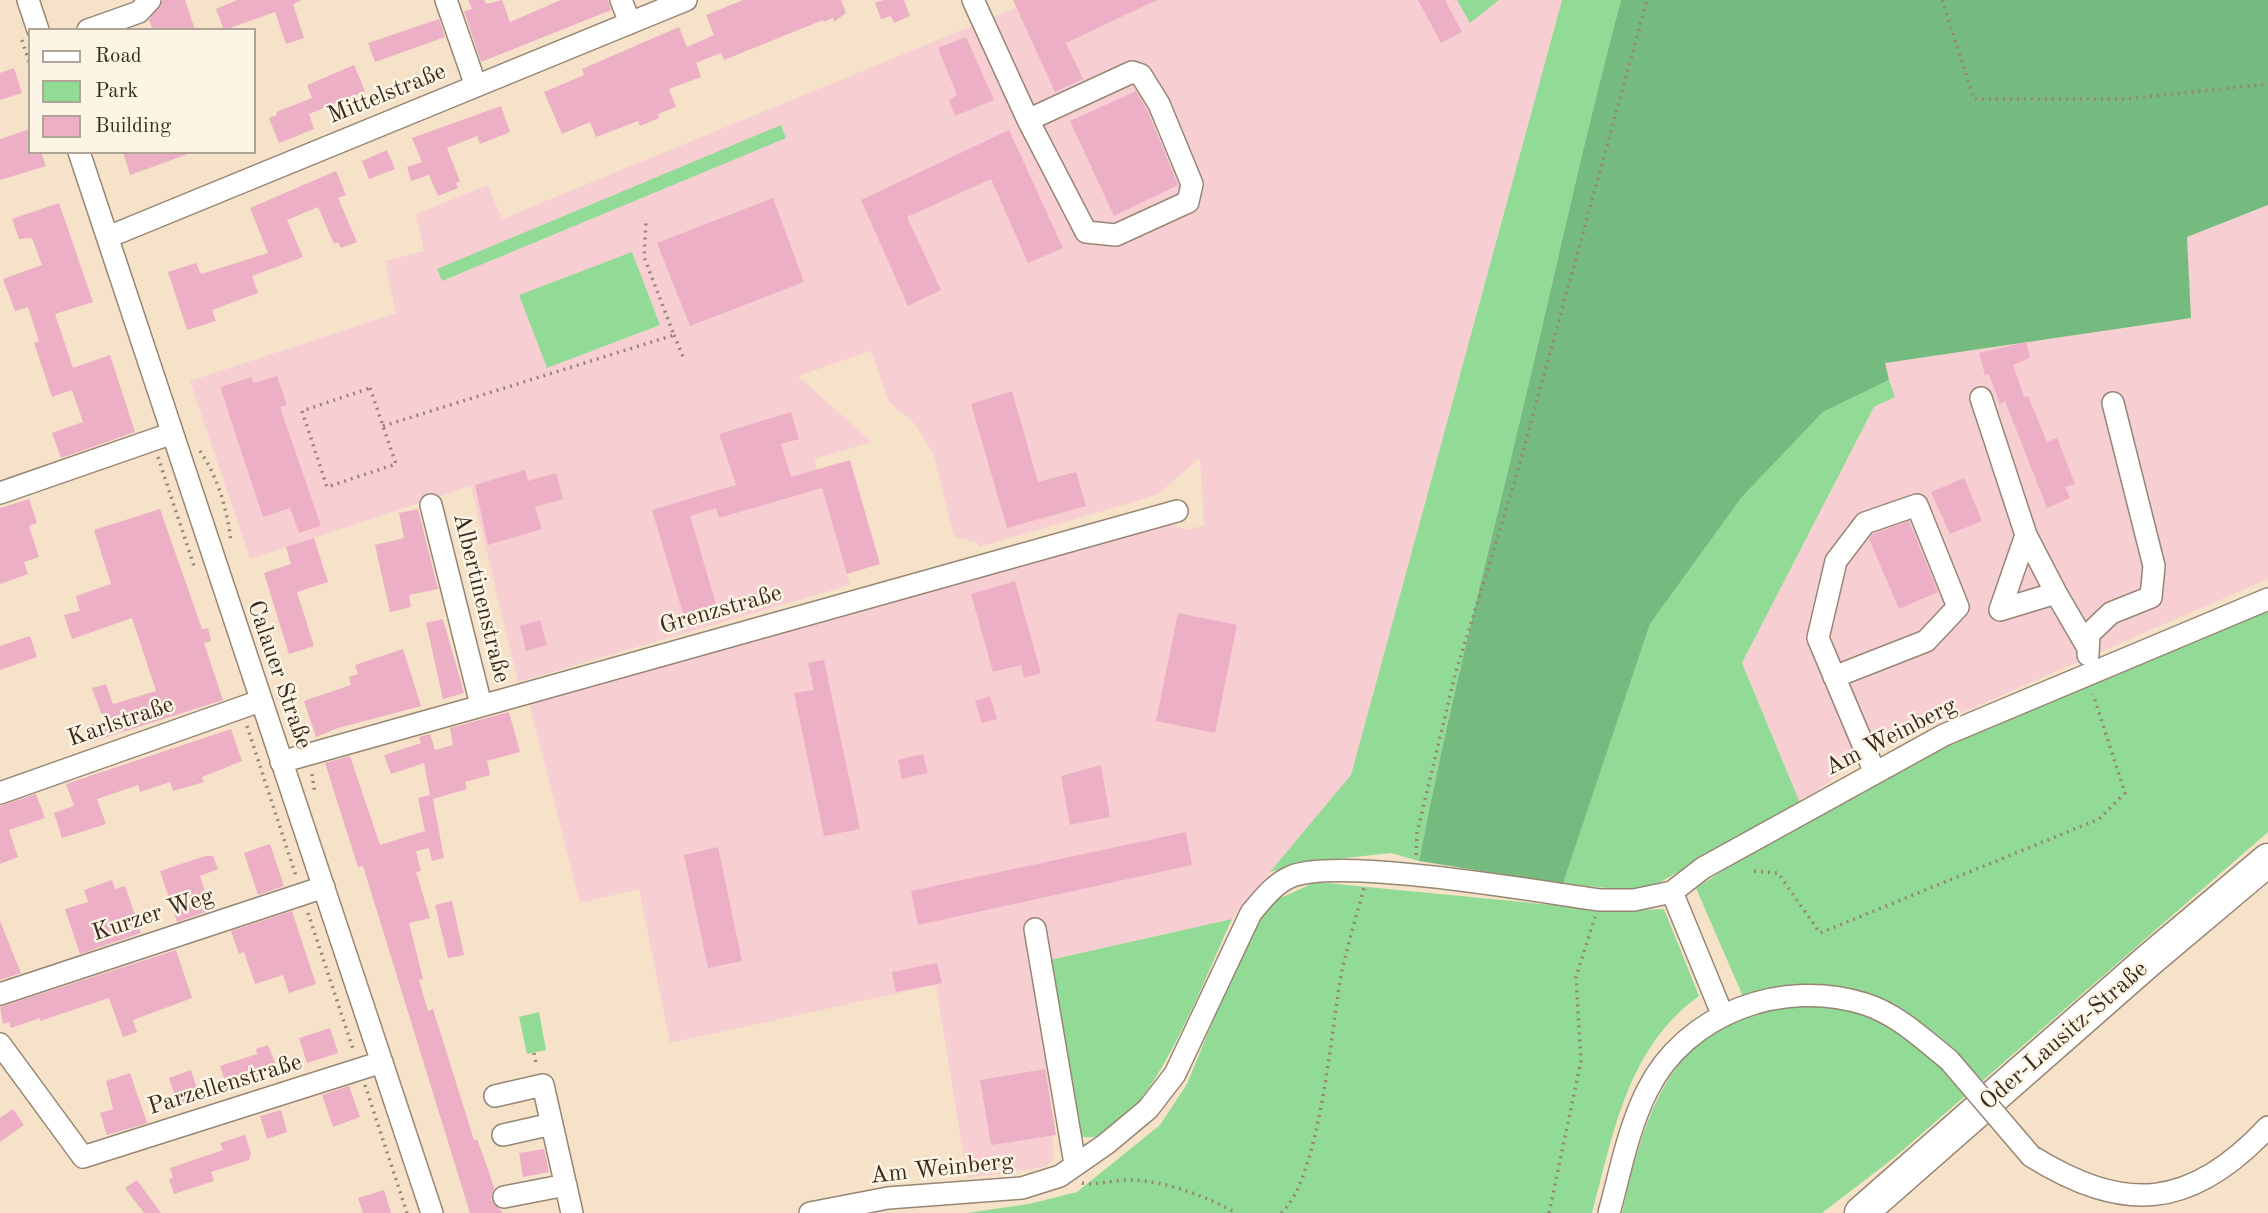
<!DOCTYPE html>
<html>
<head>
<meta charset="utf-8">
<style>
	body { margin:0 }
	#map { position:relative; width:2268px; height:1213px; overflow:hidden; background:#f6e2c9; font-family:"Old Standard TT",serif }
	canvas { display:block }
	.legend { position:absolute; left:28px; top:28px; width:228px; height:126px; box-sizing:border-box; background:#fcf5e5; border:2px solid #afa495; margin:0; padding:9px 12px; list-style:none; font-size:21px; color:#3b2a1e }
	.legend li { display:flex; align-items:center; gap:14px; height:35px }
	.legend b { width:35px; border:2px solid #afa495 }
</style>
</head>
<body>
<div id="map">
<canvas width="2268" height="1213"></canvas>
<ul class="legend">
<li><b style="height:9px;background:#fff"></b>Road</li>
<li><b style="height:19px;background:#92db96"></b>Park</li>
<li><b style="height:19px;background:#ecafc6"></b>Building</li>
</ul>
</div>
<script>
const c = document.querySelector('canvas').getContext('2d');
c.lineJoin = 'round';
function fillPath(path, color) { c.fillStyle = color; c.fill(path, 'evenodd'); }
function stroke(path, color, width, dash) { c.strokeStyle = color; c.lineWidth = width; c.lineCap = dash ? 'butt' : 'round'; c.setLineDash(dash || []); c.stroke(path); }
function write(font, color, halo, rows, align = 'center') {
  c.font = font + ' "Old Standard TT",serif'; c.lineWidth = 5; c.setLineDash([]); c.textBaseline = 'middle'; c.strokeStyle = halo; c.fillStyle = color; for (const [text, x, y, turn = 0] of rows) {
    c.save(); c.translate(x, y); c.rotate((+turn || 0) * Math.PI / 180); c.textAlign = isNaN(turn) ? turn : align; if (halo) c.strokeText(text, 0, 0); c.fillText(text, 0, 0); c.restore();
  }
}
fillPath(new Path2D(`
	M 1035,0 L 1457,0 L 1471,22 L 1499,0 L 1562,0 L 1351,775 L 1232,919 L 1041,962 L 1054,1159 L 1045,1167 L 967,1178 L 936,985 L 670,1043 L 639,889 L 580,903 L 529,703 L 1161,522 L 1189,530 L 1204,525 L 1200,458 L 1157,495 L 979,547 L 977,542 L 954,537 L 934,455 L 914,423 L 889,402 L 871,351 L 798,376 L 872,442 L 814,459 L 850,585 L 518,682 L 471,486 L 250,559 L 190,381 L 396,313 L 385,261 L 424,251 L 416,214 L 488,185 L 502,219 Z
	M 2268,205 L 2268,579 L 1867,754 L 1800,803 L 1742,663 L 1874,407 L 1894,397 L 1884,363 L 2190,318 L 2187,237 Z`), '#f7cfd3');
fillPath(new Path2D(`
	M 1457,0 L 1499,0 L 1470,23 Z
	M 1562,0 L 1621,0 C 1586,130 1558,261 1527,391 C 1490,548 1449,703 1419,861 L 1391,853 L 1309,862 L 1270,872 L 1351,775 Z
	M 781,125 L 786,138 L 442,281 L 437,269 Z
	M 632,252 L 660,325 L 547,368 L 519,295 Z
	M 1889,380 L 1895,397 L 1874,407 L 1742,663 L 1800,803 L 1655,885 L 1630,890 L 1563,884 L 1650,624 L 1742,497 L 1823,412 Z
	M 2268,599 L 2268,832 L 1895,1157 L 1822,1213 L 1622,1213 C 1637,1151 1654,1071 1712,1034 C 1723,1026 1738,1021 1751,1015 L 1696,888 L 1875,773 Z
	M 1316,882 L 1615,911 L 1664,909 L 1699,996 C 1627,1048 1614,1132 1592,1213 L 967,1213 L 1029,1204 L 1077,1192 L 1160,1125 L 1187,1084 L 1255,918 L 1276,900 Z
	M 1232,919 C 1206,974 1157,1109 1102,1135 C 1096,1138 1087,1137 1080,1137 L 1041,962 Z
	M 539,1012 L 546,1050 L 527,1054 L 519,1017 Z`), '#92db96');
fillPath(new Path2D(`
	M 1621,0 L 2268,0 L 2268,205 L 2187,237 L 2191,318 L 1885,363 L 1889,380 L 1823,412 L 1742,497 L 1650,624 L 1563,884 L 1419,861 C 1449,703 1490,548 1527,391 C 1558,261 1586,130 1621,0 Z`), '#75bb7f');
fillPath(new Path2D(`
	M 163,0 L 185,0 L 195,30 L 153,30 L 149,20 Z
	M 237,0 L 302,0 L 293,4 L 304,38 L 286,44 L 275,12 L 224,30 L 216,9 Z
	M 468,0 L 484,0 L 486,4 L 502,0 L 510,22 L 561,0 L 608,0 L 611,10 L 481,62 L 464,11 L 472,9 Z
	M 743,0 L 841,0 L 846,13 L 834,22 L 833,18 L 824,22 L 823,20 L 724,60 L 721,53 L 696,63 L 701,77 L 669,89 L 676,107 L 658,114 L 659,118 L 640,126 L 638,121 L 596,137 L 590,122 L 562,134 L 544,92 L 584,75 L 582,69 L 679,27 L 687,47 L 714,35 L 706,15 Z
	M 883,0 L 904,0 L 910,16 L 894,23 L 891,16 L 881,19 L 875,3 Z
	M 1013,0 L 1157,0 L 1066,43 L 1083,79 L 1055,92 Z
	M 1418,0 L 1445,0 L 1462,32 L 1441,43 Z
	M 439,19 L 445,37 L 375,62 L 368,43 Z
	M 966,37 L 994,100 L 955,116 L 949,100 L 957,95 L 938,48 Z
	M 354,65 L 365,91 L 309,114 L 314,129 L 279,143 L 269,118 L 277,115 L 276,112 L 312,98 L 307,85 Z
	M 14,68 L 22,93 L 0,100 L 0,73 Z
	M 1136,91 L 1147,110 L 1178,185 L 1114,216 L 1070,121 Z
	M 501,106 L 510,132 L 480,144 L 477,136 L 447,148 L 460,181 L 456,183 L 458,188 L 438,196 L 429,175 L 411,181 L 407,167 L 422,162 L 412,138 Z
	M 30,129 L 30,152 L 41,152 L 46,166 L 0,180 L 0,139 Z
	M 1009,130 L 1063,248 L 1028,263 L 991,179 L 907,217 L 941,290 L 908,306 L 861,200 Z
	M 387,150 L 395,169 L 369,179 L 362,161 Z
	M 123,152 L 188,152 L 188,154 L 130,175 Z
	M 336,171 L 346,195 L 338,198 L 357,242 L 341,248 L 338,242 L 334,244 L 318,207 L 287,220 L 303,257 L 252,276 L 258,293 L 212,310 L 216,321 L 187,330 L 168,272 L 196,263 L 201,274 L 268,253 L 250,208 Z
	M 773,198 L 804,282 L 690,326 L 657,243 Z
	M 59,203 L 93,302 L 55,314 L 73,368 L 110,355 L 135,432 L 61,458 L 52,433 L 83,422 L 72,390 L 52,397 L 34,343 L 39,341 L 28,307 L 15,311 L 3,279 L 42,265 L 32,238 L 19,239 L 12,219 Z
	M 2026,342 L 2030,358 L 2013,365 L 2024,397 L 2028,396 L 2047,442 L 2057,438 L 2075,484 L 2065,487 L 2070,498 L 2047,508 L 2005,401 L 2000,404 L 1989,374 L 1985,375 L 1979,353 Z
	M 277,376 L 287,405 L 280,407 L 321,526 L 299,533 L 290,508 L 263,517 L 220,387 L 251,377 L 254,383 Z
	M 1012,391 L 1038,482 L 1076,472 L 1086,506 L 1007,528 L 971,404 Z
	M 791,412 L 799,439 L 781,444 L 791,477 L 850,460 L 880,564 L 847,574 L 822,488 L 719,518 L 716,508 L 690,516 L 718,611 L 685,620 L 652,510 L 736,485 L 719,434 Z
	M 525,470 L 528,481 L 556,473 L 563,499 L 535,507 L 542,529 L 488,545 L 475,485 Z
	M 1964,478 L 1982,521 L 1950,534 L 1931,492 Z
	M 29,499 L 37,523 L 29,526 L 39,557 L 24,562 L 28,574 L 0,584 L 0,508 Z
	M 160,509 L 202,629 L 208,628 L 211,641 L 204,643 L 223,700 L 91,742 L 86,726 L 104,721 L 92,688 L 106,684 L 113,704 L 156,691 L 132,618 L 72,639 L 64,615 L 80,611 L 76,596 L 111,584 L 94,530 Z
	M 418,509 L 438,589 L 409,595 L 411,607 L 390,612 L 375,545 L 404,538 L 399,513 Z
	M 1909,521 L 1938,592 L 1899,609 L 1869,539 L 1873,534 Z
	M 314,538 L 328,582 L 297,592 L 314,646 L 289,654 L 264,573 L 291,564 L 286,547 Z
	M 1015,581 L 1041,673 L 1024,678 L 1021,665 L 993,672 L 971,594 Z
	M 1178,613 L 1237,625 L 1215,733 L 1156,721 Z
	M 443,619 L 464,693 L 443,699 L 426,623 Z
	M 540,620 L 547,645 L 526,651 L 520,626 Z
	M 30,636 L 37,657 L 0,670 L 0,646 Z
	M 403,649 L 421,706 L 338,728 L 316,737 L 304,701 L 351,685 L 349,677 L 358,674 L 355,665 Z
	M 824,660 L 860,829 L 824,836 L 794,693 L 814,690 L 808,663 Z
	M 990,696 L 997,719 L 982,723 L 975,701 Z
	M 509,712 L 520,752 L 487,761 L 490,775 L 465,782 L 467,789 L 433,799 L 444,858 L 432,861 L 429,848 L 416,851 L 421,871 L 416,872 L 430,918 L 409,923 L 423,979 L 419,980 L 428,1011 L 433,1009 L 474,1140 L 477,1139 L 489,1172 L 494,1188 L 491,1200 L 503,1213 L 470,1213 L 363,866 L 358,867 L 325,763 L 350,756 L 380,845 L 425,831 L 418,798 L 430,795 L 424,763 L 391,774 L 384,755 L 421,743 L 419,737 L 430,734 L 435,750 L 453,745 L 450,728 Z
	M 231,729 L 242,761 L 202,777 L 204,782 L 173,791 L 170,782 L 140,792 L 138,785 L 97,799 L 106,824 L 62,838 L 54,813 L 74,806 L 66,784 Z
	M 923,754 L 928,773 L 902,779 L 898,760 Z
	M 1101,765 L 1110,817 L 1070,825 L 1061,776 Z
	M 36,794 L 45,818 L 9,830 L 18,857 L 0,864 L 0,806 Z
	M 1186,832 L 1192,865 L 918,925 L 911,891 Z
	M 270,844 L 284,886 L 258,895 L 244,853 Z
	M 718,847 L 742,961 L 708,968 L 684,855 Z
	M 205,856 L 213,856 L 218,869 L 200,876 L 211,910 L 177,922 L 160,871 Z
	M 112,880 L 115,889 L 125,886 L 141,933 L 80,954 L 65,909 L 88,902 L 84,890 Z
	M 452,901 L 464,955 L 448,958 L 435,905 Z
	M 292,911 L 316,984 L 289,993 L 283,975 L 255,984 L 244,952 L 239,954 L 231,931 Z
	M 0,921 L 21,973 L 0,980 Z
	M 176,950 L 192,998 L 133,1020 L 137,1032 L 123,1037 L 109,998 L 40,1021 L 40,1018 L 11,1028 L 9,1022 L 3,1024 L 0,1007 Z
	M 937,963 L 942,983 L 896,992 L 892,972 Z
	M 330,1028 L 338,1053 L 307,1063 L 299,1038 Z
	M 268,1045 L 275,1063 L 262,1067 L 265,1077 L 228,1090 L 220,1066 L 257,1054 L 258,1057 L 256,1049 Z
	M 1045,1069 L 1056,1135 L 991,1145 L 980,1080 Z
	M 191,1070 L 200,1099 L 178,1106 L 169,1078 Z
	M 130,1073 L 147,1123 L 107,1135 L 100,1113 L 113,1109 L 106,1081 Z
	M 349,1086 L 360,1117 L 333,1127 L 322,1095 Z
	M 13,1109 L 24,1125 L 0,1142 L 0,1118 Z
	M 281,1110 L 287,1132 L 267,1139 L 260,1116 Z
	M 245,1135 L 251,1154 L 249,1160 L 211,1172 L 214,1181 L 174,1194 L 169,1179 L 173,1178 L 170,1168 L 223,1150 L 220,1143 Z
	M 544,1149 L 549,1172 L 523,1177 L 519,1153 Z
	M 137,1180 L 147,1194 L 161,1213 L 144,1213 L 125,1188 Z
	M 384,1190 L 391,1213 L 363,1213 L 358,1198 Z`), '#ecafc6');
const minor = new Path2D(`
	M 28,0 L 38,30
	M 446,0 L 476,86
	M 621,0 L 630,23
	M 973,0 L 1028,120 L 1086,232 L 1116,235 L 1188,202 L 1192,184 L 1159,104 L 1141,75 L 1132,72 L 1028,120
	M 88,30 L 139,12 L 150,0
	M 79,152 L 432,1213
	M 108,237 L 686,0
	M 1981,398 L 2026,535 L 2000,610 L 2056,593 L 2088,648
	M 0,493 L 170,434
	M 431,505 L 481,705
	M 2026,535 L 2056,593
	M 2088,655 L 2089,634 L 2111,613 L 2151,597 L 2154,566 L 2113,403
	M 1834,677 L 1926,641 L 1958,607 L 1917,505 L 1865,523 L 1836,561 L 1818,638 L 1875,773
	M 281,762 L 1177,511
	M 0,793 L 260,701
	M 1035,929 L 1075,1164
	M 0,994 L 324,887
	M 1723,1016 L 1672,892 L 1703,868 L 1944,735 L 2268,599
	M 0,1044 L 83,1157 L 382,1062
	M 495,1096 L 543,1085 L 572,1213
	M 503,1135 L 552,1124
	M 2031,1156 C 2123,1213 2190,1211 2268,1127
	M 504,1197 L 566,1185
	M 810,1213 L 888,1198 L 1022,1188 L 1060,1176 L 1106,1144 L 1148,1109 L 1175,1074 L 1251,913 C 1262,900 1274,884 1290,877 C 1337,856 1540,892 1600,900 L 1634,900 L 1672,892
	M 1609,1213 C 1620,1173 1628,1129 1647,1091 C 1686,1012 1784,978 1865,1004 C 1897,1014 1924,1040 1949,1060`);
const highway = new Path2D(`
	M 1861,1213 L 2148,961 L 2268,860`);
stroke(minor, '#988674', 24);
stroke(highway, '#988674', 35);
stroke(new Path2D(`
	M 1942,0 L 1974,99 L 2125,99 L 2268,84
	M 22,40 L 30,65
	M 674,335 L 684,359
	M 370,388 L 396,464 L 327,487 L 302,411 Z
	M 383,426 L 674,335 L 644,257 L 646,222
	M 200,451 C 218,477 228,512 231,543
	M 158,457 L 195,569
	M 247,726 L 297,879
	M 312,774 L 315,794
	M 1416,855 L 1417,833 L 1455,675 L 1514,484 L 1647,0
	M 1754,871 L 1778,873 L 1820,933 L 2099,819 L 2125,793 L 2093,694
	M 308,913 L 354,1052
	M 534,1053 L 536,1063
	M 365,1085 L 407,1213
	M 1082,1183 C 1098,1186 1114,1179 1131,1180 C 1166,1181 1206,1196 1236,1213
	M 1281,1213 C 1320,1179 1331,1030 1341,976 C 1347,947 1356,917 1364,888
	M 1549,1213 L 1581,1061 L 1576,977 L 1595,917`), '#988674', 3.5, [2, 5]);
stroke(minor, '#fff', 21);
stroke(highway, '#fff', 32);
const minorBridge = new Path2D(`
	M 1949,1060 L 2031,1156`);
stroke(minorBridge, '#988674', 24, []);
stroke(minorBridge, '#fff', 21);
write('24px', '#3b2a1e', '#fcf5e5', [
	["Mittelstraße",387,94,-22],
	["Albertinenstraße",481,598,76],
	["Grenzstraße",721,610,-16],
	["Calauer Straße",279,675,71],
	["Karlstraße",121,722,-19],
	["Am Weinberg",1891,737,-27],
	["Kurzer Weg",153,915,-18],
	["Oder-Lausitz-Straße",2064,1036,-41],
	["Parzellenstraße",225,1085,-17],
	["Am Weinberg",942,1169,-6]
]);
</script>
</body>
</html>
